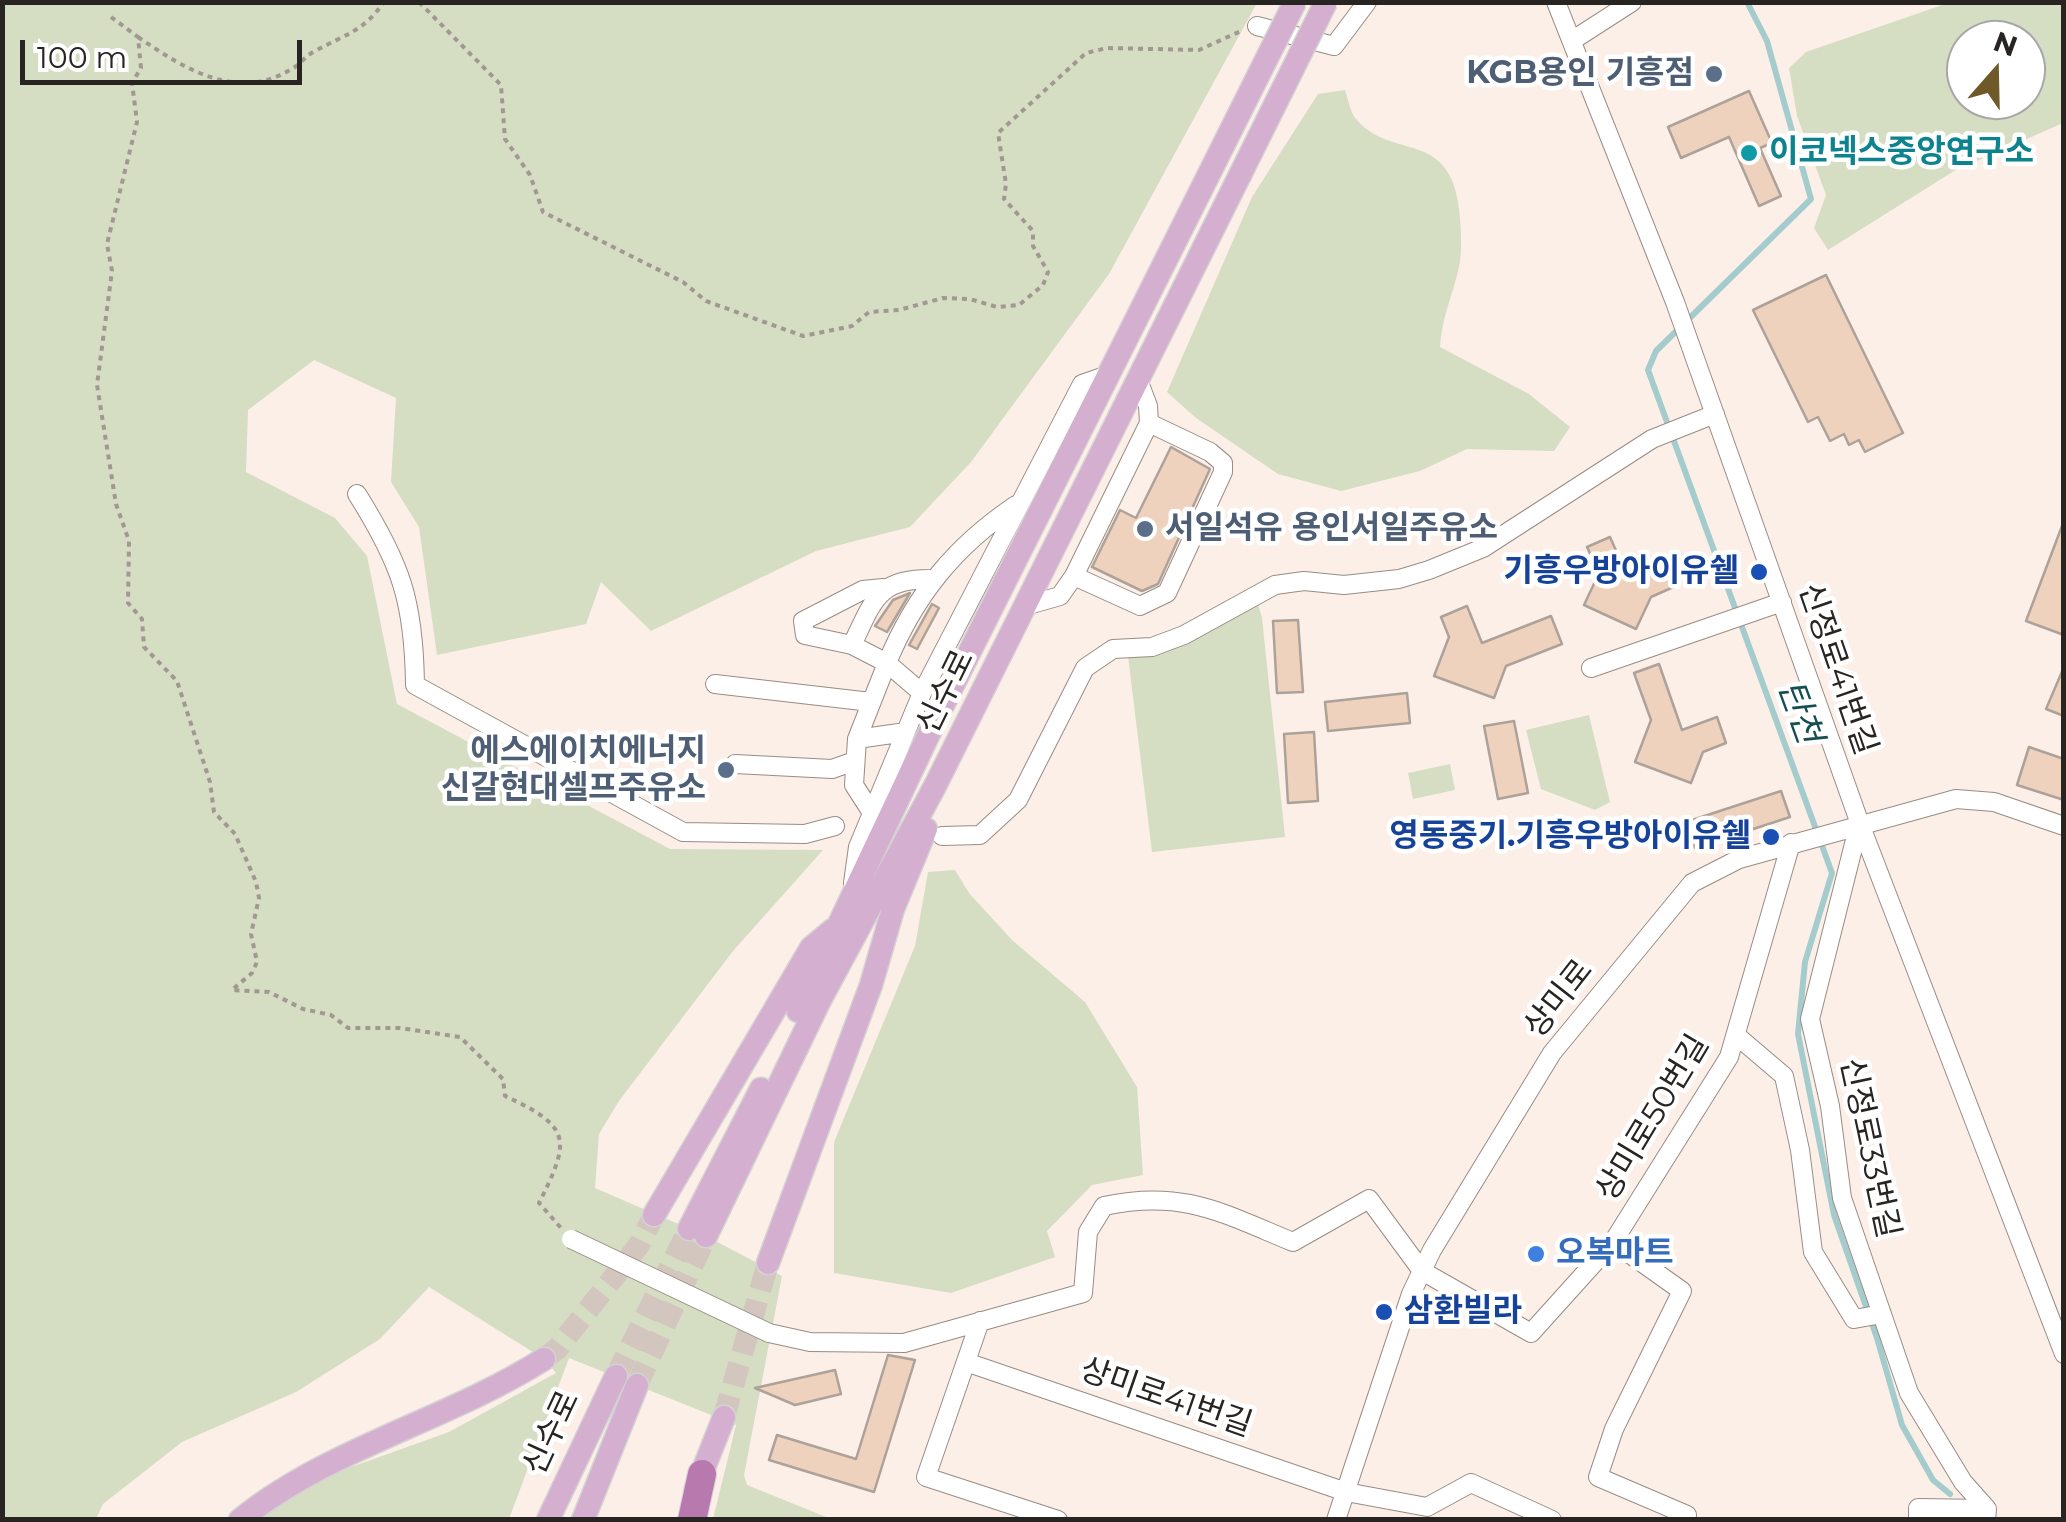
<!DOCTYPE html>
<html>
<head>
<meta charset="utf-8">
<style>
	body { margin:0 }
	#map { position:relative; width:2066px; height:1522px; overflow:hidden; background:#fcefe7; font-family:Montserrat,sans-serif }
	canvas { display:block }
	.frame { position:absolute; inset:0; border:5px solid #282421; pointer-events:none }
	.north { position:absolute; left:1946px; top:20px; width:100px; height:100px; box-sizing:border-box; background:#fff; border:2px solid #a9a7a6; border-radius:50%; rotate:20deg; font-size:28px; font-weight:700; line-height:40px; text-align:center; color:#282421 }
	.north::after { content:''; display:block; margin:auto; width:35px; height:45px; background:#6f5929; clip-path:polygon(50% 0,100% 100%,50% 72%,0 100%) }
	.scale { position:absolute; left:20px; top:40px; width:282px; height:45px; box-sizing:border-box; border:5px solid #282421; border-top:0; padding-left:12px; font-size:30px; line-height:35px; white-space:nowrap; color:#282421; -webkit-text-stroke:8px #fff; paint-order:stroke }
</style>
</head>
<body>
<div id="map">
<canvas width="2066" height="1522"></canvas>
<div class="frame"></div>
<div class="north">N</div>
<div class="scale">100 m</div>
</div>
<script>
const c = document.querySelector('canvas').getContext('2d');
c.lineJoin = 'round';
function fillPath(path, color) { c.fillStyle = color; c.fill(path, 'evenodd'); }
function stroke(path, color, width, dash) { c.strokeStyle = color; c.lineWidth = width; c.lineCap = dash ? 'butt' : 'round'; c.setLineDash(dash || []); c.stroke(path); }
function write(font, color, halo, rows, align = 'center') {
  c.font = font + ' Montserrat,"Noto Sans KR",sans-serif'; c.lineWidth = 9; c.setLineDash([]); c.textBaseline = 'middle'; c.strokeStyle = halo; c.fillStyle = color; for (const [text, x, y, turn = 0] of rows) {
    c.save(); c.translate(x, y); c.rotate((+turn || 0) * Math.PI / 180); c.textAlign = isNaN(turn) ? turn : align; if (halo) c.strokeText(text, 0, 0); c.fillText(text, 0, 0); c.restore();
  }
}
fillPath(new Path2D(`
	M 1951,2 L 2063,3 L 2063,123 L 1954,171 L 1828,250 L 1814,228 L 1826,195 L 1797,116 L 1789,68 L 1806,52 ZM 2026,40 L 2026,100 L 1966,100 L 1966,40 Z
	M 3,3 L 1257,3 L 1109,274 L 971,462 L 910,527 L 816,551 L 651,631 L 601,582 L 586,624 L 437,655 L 419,527 L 391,482 L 396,398 L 314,360 L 248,410 L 246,472 L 335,518 L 367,556 L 397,704 L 670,849 L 823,850 L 733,951 L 619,1101 L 599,1134 L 595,1188 L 706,1236 L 782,1276 L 744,1475 L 747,1485 L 831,1519 L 713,1519 L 736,1425 L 569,1358 L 509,1519 L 245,1519 L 340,1471 L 449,1432 L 556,1373 L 544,1359 L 429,1287 L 380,1339 L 296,1392 L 182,1442 L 103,1504 L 96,1519 L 3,1520 Z
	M 1345,90 C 1348,99 1350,112 1356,119 C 1391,161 1450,128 1459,209 C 1461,227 1463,254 1458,271 C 1451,301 1443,313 1440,347 L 1529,394 L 1570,427 L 1554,451 L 1467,449 L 1420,471 L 1341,491 L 1278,474 L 1196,418 L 1167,392 L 1252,197 L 1318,94 Z
	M 1255,594 L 1262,618 L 1285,837 L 1152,852 L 1127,648 L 1152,647 Z
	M 1589,715 L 1610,802 L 1595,810 L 1541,789 L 1526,730 Z
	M 1450,764 L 1455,790 L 1413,799 L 1408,773 Z
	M 955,870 L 969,893 L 1012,940 L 1085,1002 L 1137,1087 L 1143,1175 L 1092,1185 L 1047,1231 L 1055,1257 L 951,1293 L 834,1273 L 834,1142 L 915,946 L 928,872 Z`), '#d5dec3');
stroke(new Path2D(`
	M 1747,2 L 1767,41 L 1811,199 L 1656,351 L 1648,370 L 1832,873 L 1805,962 L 1798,1034 L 1834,1215 L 1877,1338 L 1902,1425 L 1933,1480 L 1950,1494`), '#a5cccd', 6);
const building = new Path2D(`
	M 1749,91 L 1772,143 L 1760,148 L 1781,196 L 1759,206 L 1729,137 L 1681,158 L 1668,127 Z
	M 1826,275 L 1903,433 L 1865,452 L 1859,440 L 1849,445 L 1844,434 L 1830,441 L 1818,417 L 1808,422 L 1753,310 Z
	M 1171,447 L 1210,469 L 1158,584 L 1142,591 L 1092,567 L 1120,510 L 1136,518 Z
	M 2062,526 L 2064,527 L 2064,635 L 2026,621 Z
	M 1610,537 L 1629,580 L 1668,563 L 1678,585 L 1651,597 L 1636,629 L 1584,605 L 1599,573 L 1587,547 Z
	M 910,593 L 887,632 L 875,626 L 893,600 Z
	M 932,604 L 939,608 L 917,649 L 909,645 Z
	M 1467,606 L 1482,643 L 1551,616 L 1562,644 L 1506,666 L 1494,698 L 1434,676 L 1449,637 L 1441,617 Z
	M 1298,620 L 1303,692 L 1277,693 L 1273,621 Z
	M 1659,664 L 1682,730 L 1717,717 L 1726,743 L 1703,752 L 1691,783 L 1635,762 L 1651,720 L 1634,673 Z
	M 2064,667 L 2064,716 L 2046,709 Z
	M 1407,693 L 1410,723 L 1328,731 L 1325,702 Z
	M 1514,721 L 1528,793 L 1498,799 L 1484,726 Z
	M 1314,732 L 1318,801 L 1288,803 L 1284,734 Z
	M 2029,747 L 2064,759 L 2064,800 L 2017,785 Z
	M 1781,791 L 1790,817 L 1695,848 L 1686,822 Z
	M 888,1355 L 915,1360 L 874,1492 L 769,1460 L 777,1435 L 856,1459 Z
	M 835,1370 L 841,1394 L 795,1405 L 755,1388 Z`);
fillPath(building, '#eed2bd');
stroke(building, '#ada299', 2.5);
stroke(new Path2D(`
	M 544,1359 L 558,1348 L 639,1245 L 654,1215
	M 616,1376 L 689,1229
	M 637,1385 L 706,1236
	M 724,1417 L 768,1263`), '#d2c6bf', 22, [22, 11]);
const minor = new Path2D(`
	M 1556,2 L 1675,302 L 1860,824 L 2064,1354
	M 1257,26 L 1334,46 L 1367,2
	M 1573,40 L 1632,2
	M 357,494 C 401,564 414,601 415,685 L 683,832 L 805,834 L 835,826
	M 1074,576 L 1140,606 L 1167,593 L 1223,472 L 1223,463 L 1210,452 L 1149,423
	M 1025,606 L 1060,596 L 1074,576 L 1149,423 L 1148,406 L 1137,377
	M 852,645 L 805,635 L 803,621 L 863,590 L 883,588
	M 1591,668 L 1782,602
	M 715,684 L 871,702
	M 922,693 L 887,663 C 915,595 955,546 1016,505
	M 857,739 L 887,663 L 852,645 C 874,599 878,578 934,579
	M 735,764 L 832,769 L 852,762
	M 872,813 L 854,785 L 857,739 L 906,732
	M 1859,824 L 1810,1019 L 1830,1106 L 1842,1198 L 1909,1393 L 1963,1482 L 1987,1509 L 1986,1520
	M 942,836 L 980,835 L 1018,800 L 1085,668 L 1113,649 L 1152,647 L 1184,635 L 1275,585 L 1304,581 L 1344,585 L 1399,579 L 1429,570 L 1483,548 L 1652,439 L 1715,414
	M 853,883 L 858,847 L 922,693 L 1082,384 L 1108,375
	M 1737,1036 L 1784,1076 L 1800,1150 L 1813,1252 L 1854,1319 L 1882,1314
	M 1613,1242 L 1682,1291 L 1614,1429 L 1598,1477 L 1687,1515 L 1685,1520
	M 980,1321 L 926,1477 L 1058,1520
	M 769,1333 L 810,1342 L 904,1343 L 1083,1293 L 1088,1232 L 1104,1206 C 1183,1189 1222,1213 1293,1242 L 1369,1199 L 1422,1271 L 1531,1333 L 1613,1242 L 1729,1057 L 1791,843
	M 966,1362 L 1346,1492 L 1427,1507 L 1471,1483 L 1552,1520
	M 1336,1520 L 1411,1294 L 1432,1250 L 1552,1053 L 1692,883 L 1739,859 L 1956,799 L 1994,802 L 2064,826
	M 1918,1520 L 1918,1508 L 1987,1509`);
const major = new Path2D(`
	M 798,1011 L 935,721 L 1213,166
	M 654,1215 L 811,948 L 834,929
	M 689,1229 L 761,1089
	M 706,1236 L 820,1000 L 935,786 L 1240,175
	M 768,1263 L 871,985 L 893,909 L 926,829
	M 696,1488 L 724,1417
	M 240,1520 C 329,1448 448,1420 544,1359
	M 548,1520 L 616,1376
	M 583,1520 L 637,1385`);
const highway = new Path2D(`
	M 692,1520 L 702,1474`);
stroke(minor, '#988c84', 20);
stroke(major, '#d4d3d3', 25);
stroke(highway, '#d4d3d3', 30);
stroke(new Path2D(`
	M 419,2 L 501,85 L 505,139 L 530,175 L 543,212 L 683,282 L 706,301 L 803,336 L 852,326 L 869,312 L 899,310 L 943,298 L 970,299 L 997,307 L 1019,305 L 1043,285 L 1048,272 L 1033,246 L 1033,231 L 1004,199 L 1006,184 L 998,133 L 1086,53 L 1107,48 L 1199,50 L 1241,31
	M 111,17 L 138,37 L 141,68 L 132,83 L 137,122 L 107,244 L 112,271 L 97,385 L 116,504 L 129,541 L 128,603 L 142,619 L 144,647 L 177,681 L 210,782 L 214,812 L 235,834 L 256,882 L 259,898 L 251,934 L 257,962 L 252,973 L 232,990 L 269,992 L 303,1009 L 331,1015 L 348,1028 L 400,1028 L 460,1037 L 503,1079 L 505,1096 C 573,1127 570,1141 539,1203 L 561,1228
	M 138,37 C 183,68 236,102 290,70 C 300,65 305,56 315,51 C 346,34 363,32 384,2`), '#a19892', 4, [5, 5]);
stroke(minor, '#fff', 18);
stroke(major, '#d4afcf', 22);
stroke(highway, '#b879af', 28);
const minorBridge = new Path2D(`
	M 571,1239 L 769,1333`);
const majorBridge = new Path2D(`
	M 1213,166 L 1295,2
	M 1240,175 L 1326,2`);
stroke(minorBridge, '#988c84', 20, []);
stroke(majorBridge, '#d4d3d3', 25, []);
stroke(minorBridge, '#fff', 18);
stroke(majorBridge, '#d4afcf', 22);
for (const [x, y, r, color] of [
	[1714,74,10,"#5c6f8a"],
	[1749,153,10,"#0f9aa8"],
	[1145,529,10,"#5c6f8a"],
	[1759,572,10,"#1a4fb4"],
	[726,770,10,"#5c6f8a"],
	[1771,837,10,"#1a4fb4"],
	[1536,1254,10,"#3f7fe0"],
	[1384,1312,10,"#1a4fb4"]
]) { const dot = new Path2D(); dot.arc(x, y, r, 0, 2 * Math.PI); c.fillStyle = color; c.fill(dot); stroke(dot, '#fff', 4); }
write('bold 32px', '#4e5e75', '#fff', [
	["KGB용인 기흥점",1694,74],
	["서일석유 용인서일주유소",1165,529,"left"],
	["에스에이치에너지",706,752],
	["신갈현대셀프주유소",706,789]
], 'right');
write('bold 32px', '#0d838f', '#fff', [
	["이코넥스중앙연구소",1769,153]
], 'left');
write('bold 32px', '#164399', '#fff', [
	["기흥우방아이유쉘",1739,572],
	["영동중기.기흥우방아이유쉘",1751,837],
	["삼환빌라",1404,1312,"left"]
], 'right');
write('32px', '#282421', '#fff', [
	["신정로41번길",1837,669,71],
	["신수로",946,692,-64],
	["상미로",1559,999,-52],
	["상미로50번길",1653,1118,-59],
	["신정로33번길",1869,1148,78],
	["상미로41번길",1166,1398,19],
	["신수로",552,1433,-65]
]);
write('bold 32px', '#366cbe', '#fff', [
	["오복마트",1556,1254]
], 'left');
write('italic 35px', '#164f51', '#fff', [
	["탄천",1799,712,70]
]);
</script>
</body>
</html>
